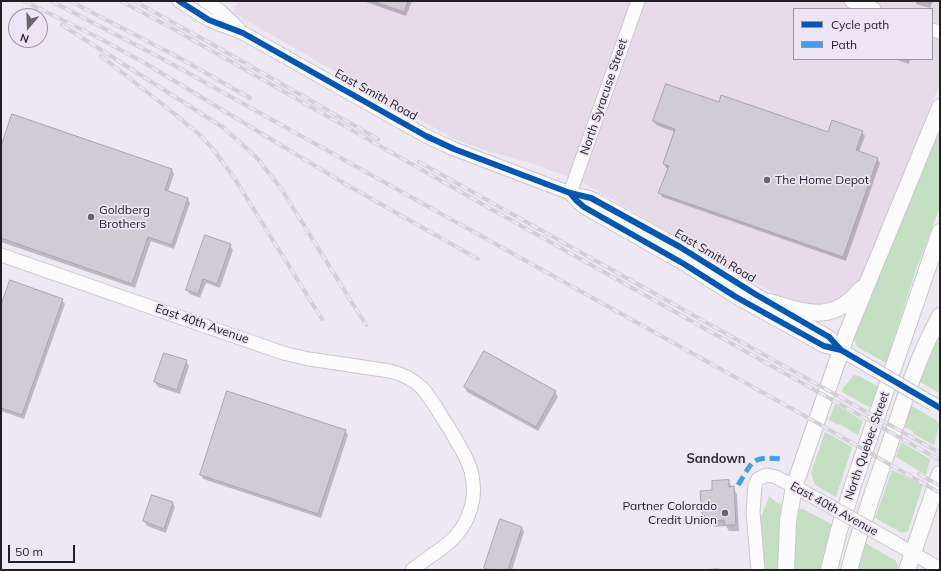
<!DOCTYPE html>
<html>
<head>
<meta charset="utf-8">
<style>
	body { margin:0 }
	#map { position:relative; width:941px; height:571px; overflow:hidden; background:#ede8f1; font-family:Mulish,sans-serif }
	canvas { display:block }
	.frame { position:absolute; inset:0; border:2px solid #211e24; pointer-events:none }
	.legend { position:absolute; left:793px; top:8px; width:140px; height:52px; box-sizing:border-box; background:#ede4f5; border:1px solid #9b95a1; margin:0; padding:5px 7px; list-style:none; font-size:12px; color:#211e24 }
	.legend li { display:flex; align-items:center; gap:8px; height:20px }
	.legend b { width:20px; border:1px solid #9b95a1 }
	.north { position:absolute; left:8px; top:8px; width:40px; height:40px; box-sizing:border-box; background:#ede4f5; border:1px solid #9b95a1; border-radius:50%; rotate:199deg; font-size:11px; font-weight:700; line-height:16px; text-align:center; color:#211e24 }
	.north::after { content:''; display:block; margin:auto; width:14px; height:18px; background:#68656c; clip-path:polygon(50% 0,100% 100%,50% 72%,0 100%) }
	.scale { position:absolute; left:8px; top:545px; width:67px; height:18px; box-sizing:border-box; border:2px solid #211e24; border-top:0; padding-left:5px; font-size:12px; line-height:14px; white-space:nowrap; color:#211e24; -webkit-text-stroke:3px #ede4f5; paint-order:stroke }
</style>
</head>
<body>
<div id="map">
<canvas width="941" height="571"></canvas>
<div class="frame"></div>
<ul class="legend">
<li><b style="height:5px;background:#0057b8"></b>Cycle path</li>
<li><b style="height:5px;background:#3ea2eb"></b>Path</li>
</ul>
<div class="north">N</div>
<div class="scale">50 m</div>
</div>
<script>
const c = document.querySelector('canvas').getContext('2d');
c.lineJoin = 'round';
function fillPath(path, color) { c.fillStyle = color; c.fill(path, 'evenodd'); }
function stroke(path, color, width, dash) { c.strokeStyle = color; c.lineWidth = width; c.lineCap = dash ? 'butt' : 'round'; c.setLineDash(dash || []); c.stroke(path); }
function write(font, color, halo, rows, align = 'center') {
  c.font = font + ' Mulish,sans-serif'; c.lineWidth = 3.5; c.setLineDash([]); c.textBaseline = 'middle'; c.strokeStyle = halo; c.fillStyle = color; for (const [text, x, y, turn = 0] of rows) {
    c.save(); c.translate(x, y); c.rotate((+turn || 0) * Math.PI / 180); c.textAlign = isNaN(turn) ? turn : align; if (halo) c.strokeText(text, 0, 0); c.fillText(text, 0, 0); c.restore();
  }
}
fillPath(new Path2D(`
	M 238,1 L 940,1 L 940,83 L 923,124 L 901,185 L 861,282 L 856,290 L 825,310 L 789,301 L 777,295 L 584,183 L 534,164 L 487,151 L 454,139 L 233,13 ZM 794,9 L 932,9 L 932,59 L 794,59 Z`), '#e7dbe9');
fillPath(new Path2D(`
	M 940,117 L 940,207 L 916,270 L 886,363 L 857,347 L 853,336 L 899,227 L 906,206 Z
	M 940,329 L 940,393 L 918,381 Z
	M 854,375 L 859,376 L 879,387 L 871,408 L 842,392 L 843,388 Z
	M 835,404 L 863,421 L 858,435 L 839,424 L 838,425 L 829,420 Z
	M 910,405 L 936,420 L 939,425 L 934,445 L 913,434 L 914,432 L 903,426 Z
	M 825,432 L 852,447 L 836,497 L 815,485 L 811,473 Z
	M 901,442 L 930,459 L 926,475 L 896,457 Z
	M 892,470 L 923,485 L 908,531 L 902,533 L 875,518 Z
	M 769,496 L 776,502 L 781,504 L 781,570 L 764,570 L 760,521 C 762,512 767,505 769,496 Z
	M 803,509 L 833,525 L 821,570 L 793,570 L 795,518 L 799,510 Z
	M 865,543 L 896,561 L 898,566 L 897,570 L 858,570 Z`), '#c5dfc3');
fillPath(new Path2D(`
	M 363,1 L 412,1 L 406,16 Z
	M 916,1 L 933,1 L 930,8 L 916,4 Z
	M 894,59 L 910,59 L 909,64 Z
	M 719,104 L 829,133 L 862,132 L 865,136 L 859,152 L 877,159 L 880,163 L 846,261 L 662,197 L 660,192 L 669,169 L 666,168 L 664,164 L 675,132 L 656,125 L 654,121 Z
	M 1,150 L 172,170 L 174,174 L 168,192 L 188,199 L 190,203 L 174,249 L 151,241 L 135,288 L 1,242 Z
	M 230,245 L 233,250 L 220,288 L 206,283 L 200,298 L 190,294 L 187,290 Z
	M 62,300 L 65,304 L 24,419 L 1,411 L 1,308 Z
	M 164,354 L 186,361 L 189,366 L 180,394 L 158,387 L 155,382 Z
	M 465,387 L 555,392 L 558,397 L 538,431 L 467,392 Z
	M 345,431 L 348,435 L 321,518 L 203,479 L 201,474 Z
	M 728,481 L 737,494 L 739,531 L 729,531 L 726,526 L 715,527 L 707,520 L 703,514 L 713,491 Z
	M 173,503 L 175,507 L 166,533 L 147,526 L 144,521 Z
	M 522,528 L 524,532 L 512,570 L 487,570 L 485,567 Z
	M 719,568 L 719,570 L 697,570 Z`), '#0003');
const building = new Path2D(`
	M 375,1 L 408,1 L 404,12 L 375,2 Z
	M 666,84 L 719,102 L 721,95 L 828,132 L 832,120 L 863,131 L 856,150 L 878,158 L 843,257 L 658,193 L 669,166 L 663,164 L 675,129 L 653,121 Z
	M 12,114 L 172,169 L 165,190 L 188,198 L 172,245 L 148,237 L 132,284 L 1,238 L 1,147 Z
	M 205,235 L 231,244 L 217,284 L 203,279 L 198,294 L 186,290 Z
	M 10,280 L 63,299 L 22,415 L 1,408 L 1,305 Z
	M 484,351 L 556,391 L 536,427 L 464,387 Z
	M 164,353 L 187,360 L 177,390 L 154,382 Z
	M 227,391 L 346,430 L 318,514 L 200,475 Z
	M 729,480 L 729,487 L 734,486 L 736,525 L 725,525 L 724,520 L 711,521 L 702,514 L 700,491 L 712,490 L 712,481 Z
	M 152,495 L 173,502 L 164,529 L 143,521 Z
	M 500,519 L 522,527 L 508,570 L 491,570 L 484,568 Z`);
fillPath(building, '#d0ccd3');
stroke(building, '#a8a4ab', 1);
const minor = new Path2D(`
	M 179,1 L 209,20 L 243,33 L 426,136 L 454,149 L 570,193 L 591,198 L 680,247 L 755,294 L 829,337 L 841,350
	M 205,1 L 220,11 L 239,29
	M 851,1 L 874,9
	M 932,30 L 940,32
	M 570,193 L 577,201 L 584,207 L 684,264 L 736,297 L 824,346 L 841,350 L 865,364
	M 570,193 L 638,1
	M 1,255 L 283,353 L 309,359 L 390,371 C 402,374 413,379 422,388 C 433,400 440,415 449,428 C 457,442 467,456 471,471 C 475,486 474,502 468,516 C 458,543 432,553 412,570
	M 897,544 L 940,569
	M 758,570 L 753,512 L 755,485 L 758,479 L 767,475 L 776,477 L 819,500`);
const major = new Path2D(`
	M 769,302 C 806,313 833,324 861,289
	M 786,570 L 788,521 L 794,487 L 847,333 L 940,107
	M 829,570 L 839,530 L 853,485 L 940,232
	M 849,570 C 860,529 874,489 888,449 C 903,404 917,358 940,316
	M 907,570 L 940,474`);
stroke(minor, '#cac6cd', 15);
stroke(major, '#cac6cd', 18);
stroke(minor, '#fcfcfd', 13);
stroke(major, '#fcfcfd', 16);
const rail = new Path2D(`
	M 24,1 L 97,37 L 143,62 L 347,185 L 478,259
	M 51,1 L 161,58 L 805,416 L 940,493
	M 70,1 L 176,56 L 250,98
	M 121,1 L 177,31 L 491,209 L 940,460
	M 134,1 L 210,43 L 378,139
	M 62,25 L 224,128 L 245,147 L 257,158 L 280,187 L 366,325
	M 101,56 L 166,107 L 200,135 L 212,148 L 233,176 L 322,319
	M 419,162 L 940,453
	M 919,474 L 940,486`);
stroke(rail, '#d1d0d2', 4);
stroke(rail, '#ede4f5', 2.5, [8]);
const minorBridge = new Path2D(`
	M 865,364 L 935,405
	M 819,500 L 897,544`);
stroke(minorBridge, '#cac6cd', 15, []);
stroke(minorBridge, '#fcfcfd', 13);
stroke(new Path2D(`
	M 738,485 C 754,460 750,456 783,459`), '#3ea2eb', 5, [10, 5]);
stroke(new Path2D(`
	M 179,1 L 209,20 L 243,33 L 426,136 L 454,149 L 570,193 L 591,198 L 680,247 L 755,294 L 829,337 L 841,350
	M 570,193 L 577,201 L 584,207 L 684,264 L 736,297 L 824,346 L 841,350 L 940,408`), '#0057b8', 6);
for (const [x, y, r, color] of [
	[767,180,4,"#68656c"],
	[91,217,4,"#68656c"],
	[725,513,4,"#68656c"]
]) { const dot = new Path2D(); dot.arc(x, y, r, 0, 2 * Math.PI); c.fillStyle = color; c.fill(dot); stroke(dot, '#ede4f5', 1.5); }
write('12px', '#211e24', '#ede4f5', [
	["East Smith Road",376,95,29],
	["North Syracuse Street",604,97,-71],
	["East Smith Road",715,256,31],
	["East 40th Avenue",202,324,19],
	["North Quebec Street",867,446,-71],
	["East 40th Avenue",834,509,29]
]);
write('12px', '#211e24', '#ede4f5', [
	["The Home Depot",775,180],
	["Goldberg",99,210],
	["Brothers",99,224],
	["Partner Colorado",717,506,"right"],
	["Credit Union",717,520,"right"]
], 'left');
write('bold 13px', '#312a37', '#ede4f5', [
	["Sandown",716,459]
]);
</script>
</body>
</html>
